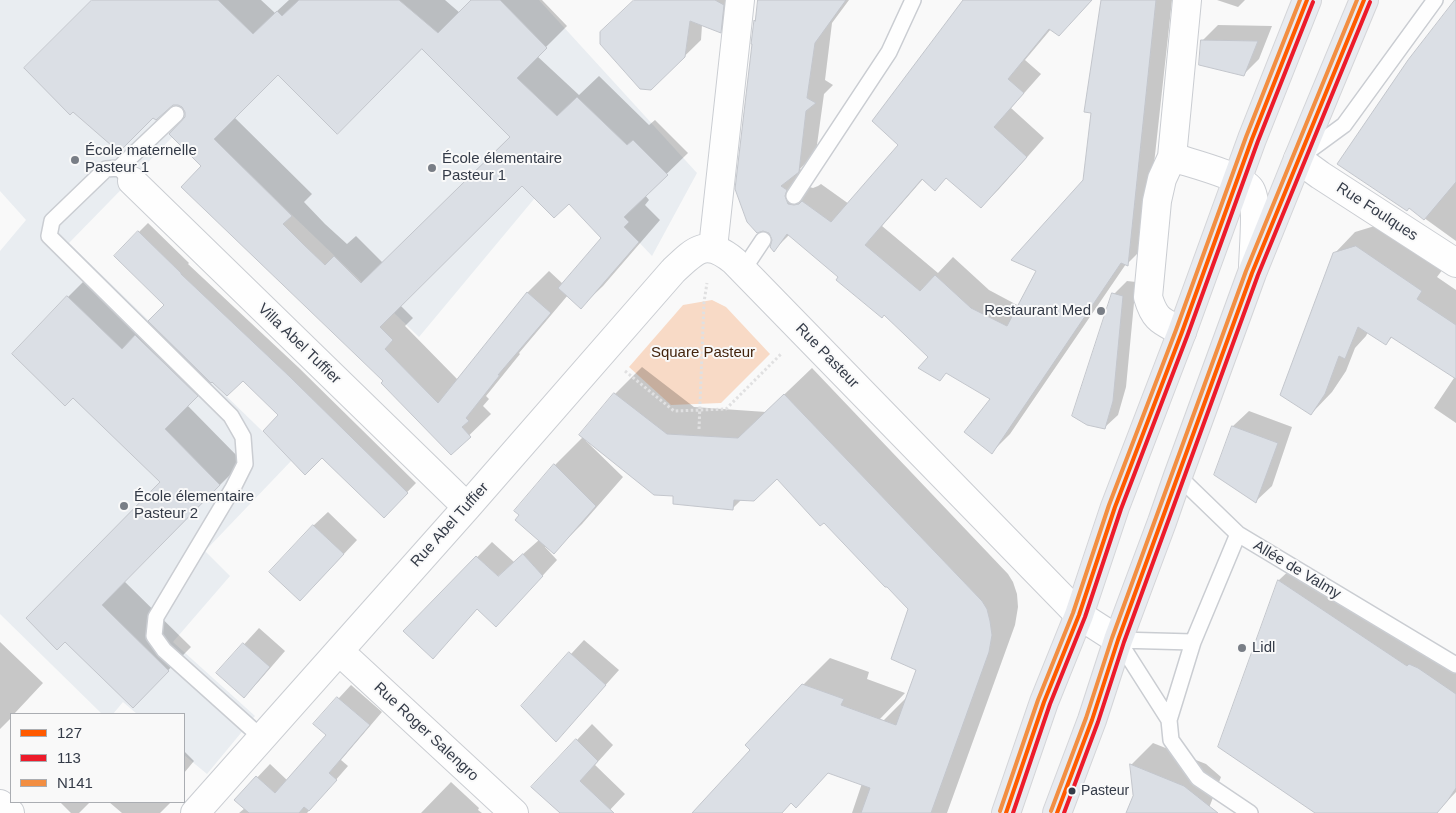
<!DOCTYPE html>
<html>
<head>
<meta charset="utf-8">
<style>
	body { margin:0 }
	#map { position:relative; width:1456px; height:813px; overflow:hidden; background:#f9f9f9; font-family:Arial,sans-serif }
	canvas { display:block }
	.legend { position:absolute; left:10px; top:713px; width:175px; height:90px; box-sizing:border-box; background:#f9f9f9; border:1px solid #aaadb2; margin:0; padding:6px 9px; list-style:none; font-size:15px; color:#343b48 }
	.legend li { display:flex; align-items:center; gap:10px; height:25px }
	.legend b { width:25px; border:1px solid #aaadb2 }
</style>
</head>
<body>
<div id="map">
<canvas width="1456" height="813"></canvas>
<ul class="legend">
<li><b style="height:6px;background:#ff5a00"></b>127</li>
<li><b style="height:6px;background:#ed1b2a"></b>113</li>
<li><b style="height:6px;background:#f28e42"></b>N141</li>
</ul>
</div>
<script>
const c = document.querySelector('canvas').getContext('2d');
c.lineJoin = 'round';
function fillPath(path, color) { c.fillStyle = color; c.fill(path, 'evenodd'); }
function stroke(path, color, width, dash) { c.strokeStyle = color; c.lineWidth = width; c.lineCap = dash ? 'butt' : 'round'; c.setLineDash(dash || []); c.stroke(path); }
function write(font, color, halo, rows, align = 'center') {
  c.font = font + ' Arial,sans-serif'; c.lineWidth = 4; c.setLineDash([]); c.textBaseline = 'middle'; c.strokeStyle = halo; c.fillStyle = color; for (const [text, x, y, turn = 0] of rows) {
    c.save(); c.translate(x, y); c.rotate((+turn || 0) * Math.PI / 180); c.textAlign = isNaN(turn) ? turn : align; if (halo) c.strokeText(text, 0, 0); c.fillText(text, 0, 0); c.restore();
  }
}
fillPath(new Path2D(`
	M 0,0 L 539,0 L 697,173 L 652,256 L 564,163 L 419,337 L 191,118 L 69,243 L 292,460 L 205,551 L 230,576 L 173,642 L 255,716 L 207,774 L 184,755 L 184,714 L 137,714 L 123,702 L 113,714 L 102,714 L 0,614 L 0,251 L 26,220 L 0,191 Z`), '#e9edf1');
fillPath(new Path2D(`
	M 712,300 L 726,307 L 770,354 L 721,403 L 671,405 L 629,367 L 683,305 Z`), '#f8dac6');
fillPath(new Path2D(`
	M 94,0 L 261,0 L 275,13 L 289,0 L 445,0 L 460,13 L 473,0 L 542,0 L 567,26 L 537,56 L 579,95 L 599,76 L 649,125 L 655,120 L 688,153 L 645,195 L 649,200 L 645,205 L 660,220 L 603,286 L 581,307 L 568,295 L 519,353 L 520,354 L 486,396 L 489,399 L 483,406 L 491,414 L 451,453 L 203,166 L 186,118 L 186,112 ZM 422,48 L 511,136 L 383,263 L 356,236 L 347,244 L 325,224 L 304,202 L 312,194 L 234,117 L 278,73 ZM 522,184 L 569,202 L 603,238 L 563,284 L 549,271 L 528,292 L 458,380 L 405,326 L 413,318 L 400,305 Z
	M 636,0 L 738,0 L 736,16 L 720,31 L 702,25 L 701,40 L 651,89 Z
	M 759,0 L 849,0 L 832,23 L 825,80 L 833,85 L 824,94 L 816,152 L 800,169 L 804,172 L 806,186 L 813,188 L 818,186 L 821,184 L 849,204 L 900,145 L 965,0 L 1092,0 L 1059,35 L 1051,29 L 1025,60 L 1041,74 L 1011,108 L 1044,138 L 999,189 L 981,207 L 947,177 L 923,179 L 882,226 L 938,273 L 953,257 L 989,290 L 1019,306 L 1085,180 L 1102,0 L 1172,0 L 1145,246 L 1127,264 L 1126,264 L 1010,434 L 992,452 L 992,398 L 929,357 L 884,314 L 790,234 L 774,250 L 752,43 Z
	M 1217,0 L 1245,0 L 1238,7 Z
	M 1456,0 L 1456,241 L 1409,207 Z
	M 1218,25 L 1272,26 L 1259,59 L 1244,74 L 1202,41 Z
	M 148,223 L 189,263 L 188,264 L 298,367 L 416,483 L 384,516 L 243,379 L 212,380 L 187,405 L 243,462 L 124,581 L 191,647 L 133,706 L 65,640 L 162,482 L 68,297 L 91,274 L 145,327 L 165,305 L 115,256 Z
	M 1378,225 L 1443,269 L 1437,277 L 1456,290 L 1456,351 L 1393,336 L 1386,344 L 1368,332 L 1366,336 L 1355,348 L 1346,371 L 1332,392 L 1311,414 L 1334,254 L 1355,232 Z
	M 1127,281 L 1136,282 L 1126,387 L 1118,415 L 1104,428 L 1114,294 Z
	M 642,367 L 694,407 L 766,412 L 812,368 L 1008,574 L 1013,582 L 1017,594 L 1018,607 L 1015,625 L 947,813 L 852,813 L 883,721 L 907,697 L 917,669 L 909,608 L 824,522 L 777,477 L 742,499 L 733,508 L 674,495 L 588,440 L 586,441 L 623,477 L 582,524 L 554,552 L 546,545 L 545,547 L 557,560 L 511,610 L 478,608 L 433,657 L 405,631 L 492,542 L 514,562 L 539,540 L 555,465 L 583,437 L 581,434 L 615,394 Z
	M 1456,375 L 1456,423 L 1434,408 Z
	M 1249,411 L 1292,427 L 1272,486 L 1256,501 L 1215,475 L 1233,426 Z
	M 328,512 L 357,540 L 314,586 L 313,526 Z
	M 1295,565 L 1456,668 L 1456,792 L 1436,813 L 1317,813 L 1219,747 L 1279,580 Z
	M 259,628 L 285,651 L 259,681 L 244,697 L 218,673 Z
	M 584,640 L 619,670 L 569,726 L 523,706 Z
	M 0,642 L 43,683 L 14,714 L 11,714 L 11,718 L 0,729 Z
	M 830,658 L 869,672 L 867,679 L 905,693 L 796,806 L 792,802 L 781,813 L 693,813 L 751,750 L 803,685 Z
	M 351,685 L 382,712 L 341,760 L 348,766 L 307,813 L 239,813 L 245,808 L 236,800 L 270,764 L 288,781 L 327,735 L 315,724 Z
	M 592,724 L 613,745 L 595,765 L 625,794 L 607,813 L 560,813 L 533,787 Z
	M 1153,743 L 1206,764 L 1221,777 L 1207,813 L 1128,813 L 1134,796 L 1131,765 Z
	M 184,751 L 194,761 L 184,773 Z
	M 451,782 L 479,808 L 478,810 L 482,813 L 421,813 Z
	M 60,802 L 90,802 L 79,813 L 71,813 Z
	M 109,802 L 171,802 L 160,813 L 122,813 Z`), '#0003');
const building = new Path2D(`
	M 92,0 L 218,0 L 253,34 L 277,11 L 282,16 L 299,0 L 399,0 L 438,33 L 471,0 L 500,0 L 547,48 L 517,78 L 557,116 L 577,97 L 627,145 L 633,140 L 668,175 L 624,217 L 629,222 L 624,227 L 639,242 L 581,309 L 558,288 L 601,238 L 569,204 L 554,218 L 522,186 L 380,327 L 393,340 L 385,349 L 438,403 L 527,292 L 551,313 L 498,375 L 500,375 L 466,418 L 469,421 L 462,427 L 471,437 L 451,455 L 381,383 L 383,381 L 181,187 L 201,166 L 169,134 L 185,117 L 185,112 L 182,107 L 178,105 L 173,105 L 156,120 L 153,118 L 119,152 L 73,112 L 70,115 L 24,68 ZM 422,49 L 510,137 L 361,283 L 334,256 L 325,265 L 304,245 L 283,224 L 292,216 L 214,139 L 278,75 L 337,134 Z
	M 634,0 L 715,0 L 724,5 L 721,33 L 690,21 L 685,57 L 651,90 L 640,89 L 600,44 L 600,32 Z
	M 758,0 L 846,0 L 815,43 L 807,98 L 816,103 L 806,111 L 799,172 L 781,186 L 787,190 L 785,196 L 788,204 L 794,205 L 799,204 L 802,201 L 831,222 L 898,145 L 872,121 L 963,0 L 1092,0 L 1059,36 L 1049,29 L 1008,79 L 1024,93 L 994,127 L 1027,157 L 981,208 L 946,178 L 935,191 L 922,179 L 865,245 L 920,291 L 935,275 L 971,308 L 1007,326 L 1036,271 L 1011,260 L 1083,180 L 1091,113 L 1084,112 L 1101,0 L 1156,0 L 1128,266 L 1121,263 L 992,454 L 964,432 L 990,399 L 946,373 L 940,381 L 918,368 L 928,357 L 884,315 L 882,318 L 836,280 L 838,277 L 787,234 L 774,252 L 770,247 L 772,240 L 769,233 L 763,231 L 757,233 L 747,222 L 735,189 L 752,44 L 751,44 L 754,20 L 755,21 Z
	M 1455,0 L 1456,0 L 1456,182 L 1424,220 L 1409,208 L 1407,211 L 1337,164 L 1408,60 Z
	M 1201,40 L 1258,41 L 1244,76 L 1199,65 Z
	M 138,231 L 181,273 L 181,274 L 289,376 L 408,493 L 384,518 L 322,458 L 305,475 L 263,431 L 278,415 L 243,381 L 227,396 L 212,382 L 211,383 L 148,321 L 164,305 L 114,256 Z
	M 1356,246 L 1422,291 L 1417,299 L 1456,325 L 1456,379 L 1391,337 L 1386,345 L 1358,327 L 1345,359 L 1339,356 L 1325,394 L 1311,415 L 1280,395 L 1333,253 Z
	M 1112,293 L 1123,296 L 1113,401 L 1105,429 L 1087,425 L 1072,416 Z
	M 67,296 L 122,349 L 135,335 L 198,396 L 165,429 L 220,485 L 102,605 L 169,671 L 133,708 L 65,642 L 57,650 L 26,618 L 160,482 L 73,398 L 65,406 L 12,354 Z
	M 614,393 L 667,434 L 738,438 L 784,394 L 982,601 L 987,609 L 990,621 L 992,635 L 989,652 L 931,813 L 861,813 L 870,788 L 828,773 L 796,808 L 791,803 L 782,813 L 692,813 L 750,750 L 745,745 L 802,684 L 844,699 L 841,705 L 896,725 L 916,670 L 891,659 L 908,609 L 887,587 L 885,587 L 824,523 L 820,526 L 777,479 L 754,501 L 734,500 L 733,510 L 673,504 L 673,496 L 654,495 L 579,435 Z
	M 1232,426 L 1278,443 L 1256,503 L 1214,475 Z
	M 554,464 L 596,506 L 554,554 L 515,520 L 519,515 L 514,511 Z
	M 313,525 L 344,554 L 300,601 L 269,572 Z
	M 523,554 L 543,576 L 496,627 L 477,609 L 433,659 L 403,631 L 476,556 L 498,576 Z
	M 1278,580 L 1407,666 L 1409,664 L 1418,668 L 1456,694 L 1456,788 L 1448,800 L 1437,813 L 1315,813 L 1218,747 Z
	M 243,643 L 270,667 L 244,698 L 216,673 Z
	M 569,652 L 606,685 L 556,742 L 521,706 Z
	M 337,697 L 370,725 L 329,773 L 337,780 L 309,811 L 304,807 L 299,813 L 249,813 L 234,800 L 256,776 L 275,793 L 326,735 L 313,724 Z
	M 576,739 L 598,761 L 580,781 L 614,813 L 560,813 L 531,787 Z
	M 1130,764 L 1184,786 L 1218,813 L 1126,813 L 1133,796 Z`);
fillPath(building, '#dbdfe5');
stroke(building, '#c3c6cc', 1);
const service = new Path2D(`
	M 1303,155 L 1344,125 L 1435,0
	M 119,168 L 176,114
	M 132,181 L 119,168 L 106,169 L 52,221 L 49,236 L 231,416 L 243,437 L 245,464 L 233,488 L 156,617 L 154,636 L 164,650 L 262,738
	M 794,196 L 889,52 L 913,0
	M 743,270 L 763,240
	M 1178,476 L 1238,534
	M 1118,640 L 1169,720
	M 1118,640 L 1193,642
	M 1250,813 L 1198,778 L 1171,740 L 1169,720 L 1193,642 L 1238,534 L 1456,665`);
const minor = new Path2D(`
	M 1172,157 C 1189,163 1240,175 1250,189 C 1259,201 1253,252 1253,269
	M 1298,159 L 1320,175 L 1456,263
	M 132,181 L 467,507
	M 713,248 L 740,0
	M 1182,332 C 1162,321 1155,321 1148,297 L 1157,201 L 1162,179 L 1172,157 L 1187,0
	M 339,651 L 514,813
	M 0,804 L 10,813
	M 195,813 L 467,507 L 673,271 C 696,249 706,238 734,261 L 1079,615 L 1118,640`);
const primary = new Path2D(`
	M 1006,813 L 1044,702 L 1079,615 L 1115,507 L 1182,332 L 1252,139 L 1307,0
	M 1057,813 L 1092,720 L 1118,640 L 1162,522 L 1178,476 L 1252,273 L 1298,159 L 1364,0`);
stroke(service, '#cacdd2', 18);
stroke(minor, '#cacdd2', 30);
stroke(primary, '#d4d5d8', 30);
stroke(new Path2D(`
	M 625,371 L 674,411 L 726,409 L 782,353
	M 699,429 L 704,302 L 707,283`), '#e0e0e1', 3, [2.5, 2.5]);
stroke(service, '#fefefe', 15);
stroke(minor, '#fefefe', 28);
stroke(primary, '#e8ebf0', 28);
stroke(new Path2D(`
	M 1006,813 L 1044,702 L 1079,615 L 1115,507 L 1182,332 L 1252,139 L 1307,0
	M 1057,813 L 1092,720 L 1118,640 L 1252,273 L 1364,0`), '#ff5a00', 4);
stroke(new Path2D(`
	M 1013,813 L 1050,704 L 1085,617 L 1121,509 L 1188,334 L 1258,141 L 1313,2
	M 1064,813 L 1098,722 L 1124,642 L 1258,275 L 1370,2`), '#ed1b2a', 4);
stroke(new Path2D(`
	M 1000,811 L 1038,700 L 1073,613 L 1109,505 L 1176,330 L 1246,137 L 1300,0
	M 1051,811 L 1086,718 L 1112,638 L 1246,271 L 1357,0`), '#f28e42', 4);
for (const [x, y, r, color] of [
	[75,160,5,"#797e86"],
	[432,168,5,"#797e86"],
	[1101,311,5,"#797e86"],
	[124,506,5,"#797e86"],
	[1242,648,5,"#797e86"],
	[1072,791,4.5,"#343b48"]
]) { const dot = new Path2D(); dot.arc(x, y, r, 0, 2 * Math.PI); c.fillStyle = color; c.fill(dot); stroke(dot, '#f9f9f9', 2); }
write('14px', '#343b48', '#f9f9f9', [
	["Pasteur",1081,791]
], 'left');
write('15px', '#343b48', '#f9f9f9', [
	["École maternelle",85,151],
	["Pasteur 1",85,168],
	["École élementaire",442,159],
	["Pasteur 1",442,176],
	["Restaurant Med",1091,311,"right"],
	["École élementaire",134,497],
	["Pasteur 2",134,514],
	["Lidl",1252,648]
], 'left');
write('15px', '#343b48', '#f9f9f9', [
	["Rue Foulques",1377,212,33],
	["Villa Abel Tuffier",299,344,44],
	["Rue Pasteur",827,356,46],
	["Rue Abel Tuffier",450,525,-48],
	["Allée de Valmy",1297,570,31],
	["Rue Roger Salengro",426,732,43]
]);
write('15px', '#43240d', '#f9f9f9', [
	["Square Pasteur",703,353]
]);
</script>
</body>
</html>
